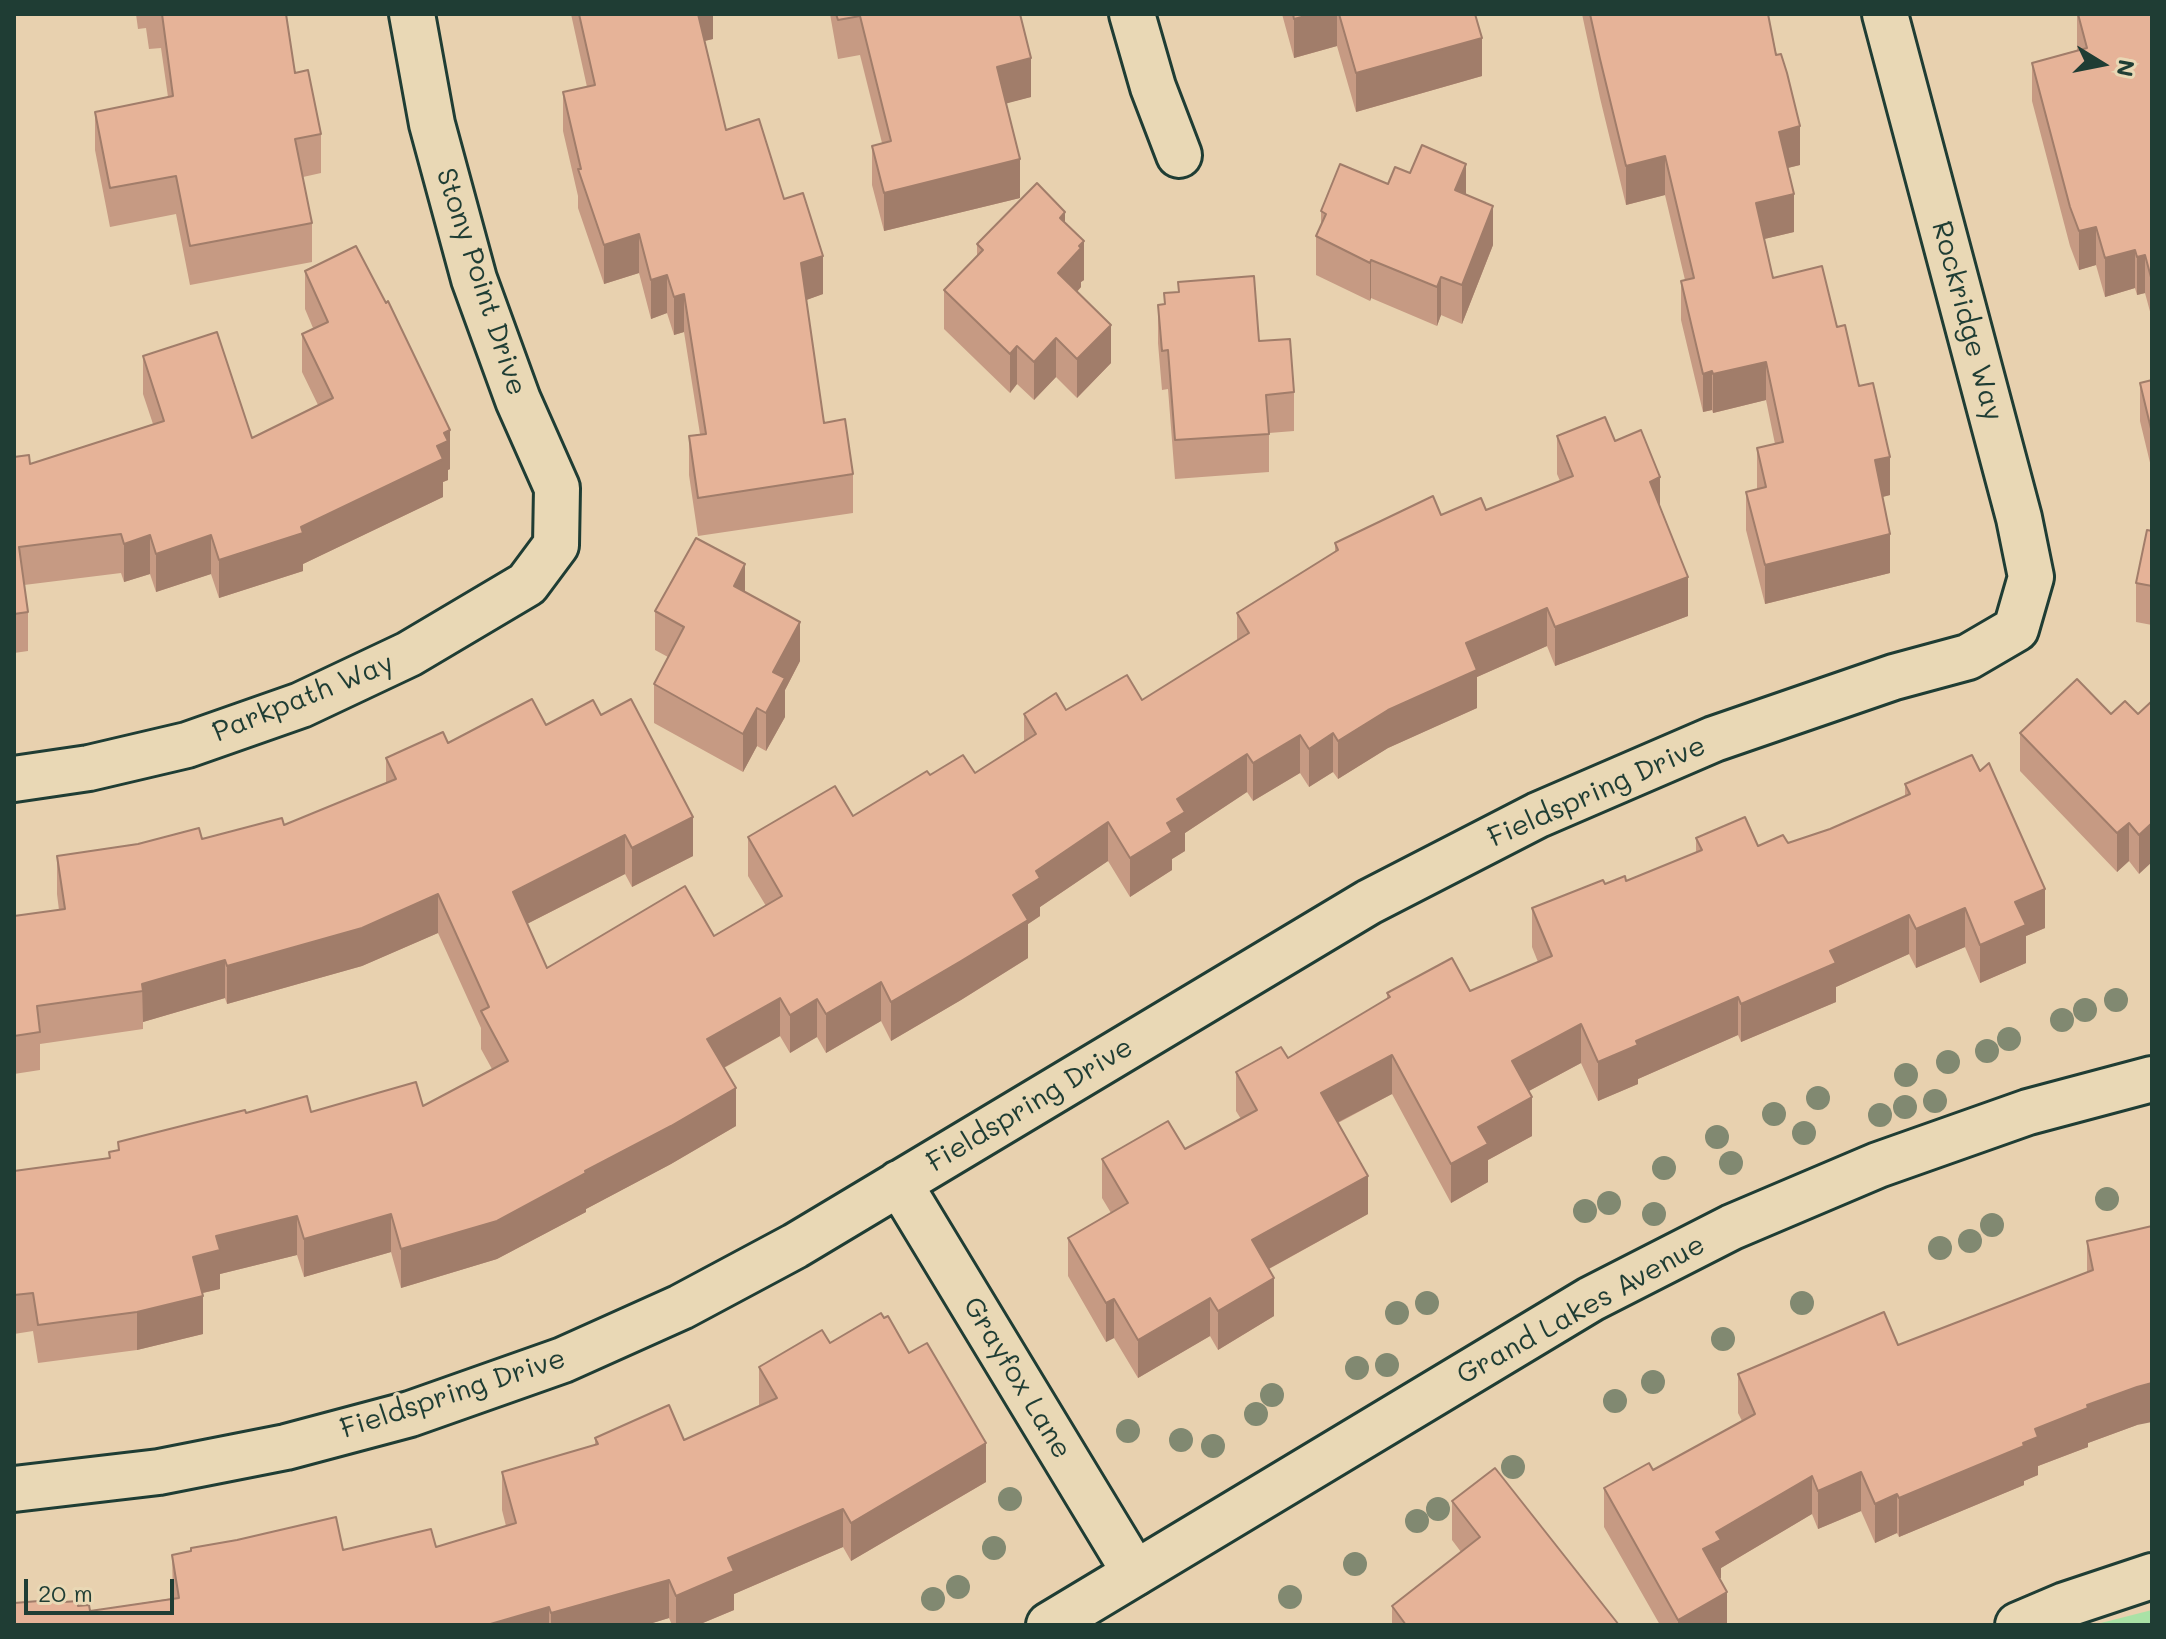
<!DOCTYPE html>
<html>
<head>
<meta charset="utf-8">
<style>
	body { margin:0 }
	#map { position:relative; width:2166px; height:1639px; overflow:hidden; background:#e8d1af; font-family:Mali,sans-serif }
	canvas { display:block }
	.frame { position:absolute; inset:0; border:16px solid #1f3d34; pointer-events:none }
	.north { position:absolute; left:2062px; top:24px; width:80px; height:80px; -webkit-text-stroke:6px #e9d8b5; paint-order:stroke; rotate:100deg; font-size:22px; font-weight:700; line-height:32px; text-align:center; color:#1f3d34 }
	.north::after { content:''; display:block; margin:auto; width:28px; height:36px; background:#1f3d34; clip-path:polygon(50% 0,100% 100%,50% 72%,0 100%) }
	.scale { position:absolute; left:24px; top:1579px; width:150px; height:36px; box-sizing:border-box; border:4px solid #1f3d34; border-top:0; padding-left:10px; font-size:24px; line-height:28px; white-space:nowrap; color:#1f3d34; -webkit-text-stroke:6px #e9d8b5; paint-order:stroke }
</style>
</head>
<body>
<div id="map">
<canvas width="2166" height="1639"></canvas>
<div class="frame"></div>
<div class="north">N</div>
<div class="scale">20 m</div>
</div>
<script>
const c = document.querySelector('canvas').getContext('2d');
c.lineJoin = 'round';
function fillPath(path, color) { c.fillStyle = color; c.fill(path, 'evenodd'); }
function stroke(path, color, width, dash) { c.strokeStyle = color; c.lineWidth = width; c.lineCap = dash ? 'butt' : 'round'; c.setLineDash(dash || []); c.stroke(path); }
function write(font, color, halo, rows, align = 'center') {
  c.font = font + ' Mali,sans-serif'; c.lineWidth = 7; c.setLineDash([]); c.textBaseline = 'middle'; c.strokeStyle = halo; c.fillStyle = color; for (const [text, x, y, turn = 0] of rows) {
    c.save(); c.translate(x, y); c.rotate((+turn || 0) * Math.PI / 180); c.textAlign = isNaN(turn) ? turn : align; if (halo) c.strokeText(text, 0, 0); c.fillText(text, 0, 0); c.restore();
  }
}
fillPath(new Path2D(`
	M 2152,1610 L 2152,1625 L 2093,1625 Z`), '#a9e2a6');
const street = new Path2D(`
	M 1132,14 L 1153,87 L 1179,155
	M 14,779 L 89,768 L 187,745 L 301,705 L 409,654 L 527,584 L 556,545 L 557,488 L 518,400 L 474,279 L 432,124 L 412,14
	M 899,1183 L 1135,1573
	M 14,1489 L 159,1472 L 286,1447 L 410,1414 L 563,1360 L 681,1307 L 795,1246 L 1369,902 L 1538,815 L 1714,739 L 1894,677 L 1968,657 L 2016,629 L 2031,577 L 2019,518 L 1885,14
	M 2018,1625 L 2065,1605 L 2152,1576`);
const secondary = new Path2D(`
	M 1049,1625 L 1591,1299 L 1732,1227 L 1878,1165 L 2028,1112 L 2152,1079`);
stroke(street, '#1f3d34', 50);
stroke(secondary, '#1f3d34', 50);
stroke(street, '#e9d8b5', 44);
stroke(secondary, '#e9d8b5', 44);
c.fillStyle = '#818971';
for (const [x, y] of [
	[2116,1000],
	[2085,1010],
	[2062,1020],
	[2009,1039],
	[1987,1051],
	[1948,1062],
	[1906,1075],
	[1818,1098],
	[1935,1101],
	[1905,1107],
	[1774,1114],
	[1880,1115],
	[1804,1133],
	[1717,1137],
	[1731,1163],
	[1664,1168],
	[2107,1199],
	[1609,1203],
	[1585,1211],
	[1654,1214],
	[1992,1225],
	[1970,1241],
	[1940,1248],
	[1427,1303],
	[1802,1303],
	[1397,1313],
	[1723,1339],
	[1387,1365],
	[1357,1368],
	[1653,1382],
	[1272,1395],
	[1615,1401],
	[1256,1414],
	[1128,1431],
	[1181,1440],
	[1213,1446],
	[1513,1467],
	[1010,1499],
	[1438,1509],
	[1417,1521],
	[994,1548],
	[1355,1564],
	[958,1587],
	[1290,1597],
	[933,1599]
]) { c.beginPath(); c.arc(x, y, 12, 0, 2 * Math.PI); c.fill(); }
fillPath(new Path2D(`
	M 136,14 L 286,14 L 295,73 L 321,134 L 321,173 L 303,177 L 312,223 L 312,262 L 190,285 L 176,214 L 110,227 L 95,150 L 95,112 L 168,97 L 161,48 L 149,49 L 146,28 L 138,29 Z
	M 571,14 L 713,14 L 713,39 L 704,41 L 726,130 L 784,199 L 823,294 L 806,300 L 824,423 L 853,474 L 853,513 L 698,536 L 689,475 L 689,436 L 700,434 L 684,332 L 674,335 L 667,313 L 651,319 L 639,273 L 604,284 L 578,208 L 578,196 L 563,131 L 563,92 L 587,87 Z
	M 830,14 L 1020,14 L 1031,97 L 1006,103 L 1020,198 L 884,231 L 872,185 L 872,146 L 882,143 L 860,55 L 838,59 Z
	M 1282,14 L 1475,14 L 1482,76 L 1356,112 L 1337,46 L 1294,58 Z
	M 1582,14 L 1768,14 L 1800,165 L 1788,168 L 1794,232 L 1764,239 L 1773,278 L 1837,327 L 1859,386 L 1890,495 L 1882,497 L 1890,573 L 1765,604 L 1746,530 L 1746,492 L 1757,489 L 1757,448 L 1775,444 L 1766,400 L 1713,413 L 1712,410 L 1703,412 L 1681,320 L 1681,281 L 1685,280 L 1665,195 L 1626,205 L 1600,98 Z
	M 2077,14 L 2152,14 L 2152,319 L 2145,293 L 2137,295 L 2135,288 L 2105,297 L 2096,265 L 2079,270 L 2070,246 L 2032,101 L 2032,63 L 2077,50 Z
	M 1388,184 L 1466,195 L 1493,245 L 1462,324 L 1441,315 L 1437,326 L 1371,298 L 1370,301 L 1316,275 L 1316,236 L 1321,224 L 1321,211 Z
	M 1065,224 L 1084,280 L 1081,282 L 1081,287 L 1077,292 L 1111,363 L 1077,398 L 1056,377 L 1034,400 L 1017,384 L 1010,393 L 944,329 L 944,290 L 977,256 L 977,244 Z
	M 305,271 L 450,469 L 448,470 L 448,480 L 443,482 L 443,497 L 303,564 L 303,571 L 219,598 L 211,574 L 156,592 L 150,574 L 124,582 L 121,573 L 24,585 L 28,612 L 28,651 L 14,653 L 14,457 L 30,464 L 153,424 L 143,394 L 143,356 L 252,438 L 318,405 L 302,372 L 302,334 L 313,328 L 305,309 Z
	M 1178,282 L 1259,341 L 1294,392 L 1294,431 L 1269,433 L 1269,472 L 1175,479 L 1168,389 L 1162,390 L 1158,343 L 1158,305 L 1164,304 L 1164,293 L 1178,292 Z
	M 2152,380 L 2152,471 L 2140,421 L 2140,383 Z
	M 1557,436 L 1615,441 L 1660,507 L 1688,616 L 1555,666 L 1547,646 L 1477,677 L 1477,708 L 1388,748 L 1338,779 L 1333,772 L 1309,787 L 1300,773 L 1253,801 L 1247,792 L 1185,833 L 1185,851 L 1172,859 L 1172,870 L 1130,897 L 1108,861 L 1040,907 L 1040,916 L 1028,924 L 1028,958 L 961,1000 L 891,1041 L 881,1021 L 826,1053 L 817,1037 L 790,1053 L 780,1036 L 724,1068 L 736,1126 L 671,1164 L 586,1209 L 586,1212 L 497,1259 L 401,1288 L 391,1252 L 304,1277 L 297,1255 L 220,1274 L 220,1289 L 203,1293 L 203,1334 L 137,1350 L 38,1363 L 33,1331 L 14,1334 L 14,1171 L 109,1158 L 109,1152 L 118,1150 L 118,1142 L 246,1113 L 311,1112 L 423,1106 L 492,1069 L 481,1049 L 481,1028 L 438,933 L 362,966 L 227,1004 L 225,998 L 143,1022 L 143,1029 L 40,1044 L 40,1070 L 14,1074 L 14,916 L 59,910 L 57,894 L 57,856 L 202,839 L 284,825 L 386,783 L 386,758 L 448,743 L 601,715 L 693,856 L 632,887 L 625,874 L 527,924 L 547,968 L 714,936 L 766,906 L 748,876 L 748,837 L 853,816 L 930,775 L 975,773 L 1024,742 L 1024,714 L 1066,710 L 1142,700 L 1237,641 L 1237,613 L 1335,552 L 1335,543 L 1441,515 L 1486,510 L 1560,481 L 1557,474 Z
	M 2152,531 L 2152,625 L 2136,622 L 2136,583 Z
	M 745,592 L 800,661 L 785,690 L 785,717 L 766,751 L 757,746 L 743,772 L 654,723 L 654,684 L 668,657 L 655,650 L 655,611 Z
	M 2152,701 L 2139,874 L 2129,861 L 2117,872 L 2020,771 L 2020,733 L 2138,714 Z
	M 1905,784 L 2045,928 L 2026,936 L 2026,963 L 1980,983 L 1965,947 L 1916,968 L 1909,954 L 1836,987 L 1836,1002 L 1741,1042 L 1738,1035 L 1638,1079 L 1638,1084 L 1598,1101 L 1581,1063 L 1529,1091 L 1532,1136 L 1488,1160 L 1488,1182 L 1451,1203 L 1392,1094 L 1338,1123 L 1368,1214 L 1269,1269 L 1274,1316 L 1218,1350 L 1210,1336 L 1138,1378 L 1114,1338 L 1106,1342 L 1068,1276 L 1068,1238 L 1111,1213 L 1102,1198 L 1102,1159 L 1185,1149 L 1241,1119 L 1236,1111 L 1236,1072 L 1288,1058 L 1387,999 L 1387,993 L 1470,991 L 1538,962 L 1532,947 L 1532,908 L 1605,884 L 1626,881 L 1696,853 L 1696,838 L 1758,846 L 1788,843 L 1830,829 L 1905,796 Z
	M 2087,1241 L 2137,1425 L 2088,1443 L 2088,1447 L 2038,1466 L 2038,1475 L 2024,1481 L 2024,1485 L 1899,1537 L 1897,1533 L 1875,1543 L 1861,1511 L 1818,1529 L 1812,1514 L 1721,1568 L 1720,1579 L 1727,1625 L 1660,1625 L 1604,1527 L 1604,1488 L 1653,1470 L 1742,1421 L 1738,1413 L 1738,1374 L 1898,1345 L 2087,1273 Z
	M 884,1318 L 986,1482 L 851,1561 L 843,1547 L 734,1594 L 734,1610 L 698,1625 L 672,1625 L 669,1618 L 646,1625 L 14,1625 L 64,1602 L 78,1606 L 90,1611 L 173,1598 L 172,1555 L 436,1547 L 506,1526 L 502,1510 L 502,1472 L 595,1445 L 595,1438 L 684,1440 L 759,1406 L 759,1367 L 830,1343 Z
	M 1452,1501 L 1619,1625 L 1392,1625 L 1392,1606 L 1461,1552 L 1452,1540 Z`), '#c69a83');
fillPath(new Path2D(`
	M 696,14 L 713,14 L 713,39 L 696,43 Z
	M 1313,14 L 1337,14 L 1337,46 L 1294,58 L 1294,19 Z
	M 1482,38 L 1482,76 L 1356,112 L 1356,73 Z
	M 1031,58 L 1031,97 L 997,106 L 997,67 Z
	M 1800,126 L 1800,165 L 1779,170 L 1779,132 Z
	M 1665,156 L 1665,195 L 1626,205 L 1626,166 Z
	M 1020,159 L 1020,198 L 884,231 L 884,193 Z
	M 1466,164 L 1466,203 L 1455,190 Z
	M 1794,194 L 1794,232 L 1756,241 L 1756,203 Z
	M 1493,206 L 1493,245 L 1462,324 L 1462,285 Z
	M 1065,212 L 1065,250 L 1060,218 Z
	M 2096,227 L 2096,265 L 2079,270 L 2079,231 Z
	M 639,234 L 639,273 L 604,284 L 604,245 Z
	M 1084,241 L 1084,280 L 1081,282 L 1081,287 L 1058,312 L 1058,273 Z
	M 2135,250 L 2135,288 L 2105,297 L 2105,258 Z
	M 2145,255 L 2145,293 L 2137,295 L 2137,257 Z
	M 823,256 L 823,294 L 801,302 L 801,263 Z
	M 1371,260 L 1371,298 L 1370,301 L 1370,263 Z
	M 667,275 L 667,313 L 651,319 L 651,280 Z
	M 1441,277 L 1441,315 L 1437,326 L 1437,287 Z
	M 684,294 L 684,332 L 674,335 L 674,297 Z
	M 1111,325 L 1111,363 L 1077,398 L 1077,359 Z
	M 1056,338 L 1056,377 L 1034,400 L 1034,362 Z
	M 1017,346 L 1017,384 L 1010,393 L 1010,354 Z
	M 1766,362 L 1766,400 L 1713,413 L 1713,374 Z
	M 1712,371 L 1712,410 L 1703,412 L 1703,374 Z
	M 450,430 L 450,469 L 448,470 L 448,480 L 443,482 L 443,497 L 303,564 L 303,571 L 219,598 L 219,560 L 301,527 L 437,446 L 444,433 Z
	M 1890,457 L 1890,495 L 1875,499 L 1875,460 Z
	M 1660,477 L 1660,516 L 1650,482 Z
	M 1890,534 L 1890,573 L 1765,604 L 1765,565 Z
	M 150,535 L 150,574 L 124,582 L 124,544 Z
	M 211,535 L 211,574 L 156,592 L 156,554 Z
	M 745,564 L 745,603 L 734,586 Z
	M 1688,577 L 1688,616 L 1555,666 L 1555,627 Z
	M 1547,608 L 1547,646 L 1477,677 L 1477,708 L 1388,748 L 1338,779 L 1338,741 L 1466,643 Z
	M 800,622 L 800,661 L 785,690 L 785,717 L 766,751 L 766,713 L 773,672 Z
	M 757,708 L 757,746 L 743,772 L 743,734 Z
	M 1333,733 L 1333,772 L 1309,787 L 1309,749 Z
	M 1300,735 L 1300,773 L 1253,801 L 1253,763 Z
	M 1247,754 L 1247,792 L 1185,833 L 1185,851 L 1172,859 L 1172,870 L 1130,897 L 1130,858 L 1167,823 L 1177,799 Z
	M 693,817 L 693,856 L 632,887 L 632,848 Z
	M 1108,822 L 1108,861 L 1040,907 L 1040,916 L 1028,924 L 1028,958 L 961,1000 L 891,1041 L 891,1002 L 1013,895 L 1036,871 Z
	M 2129,823 L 2129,861 L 2117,872 L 2117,833 Z
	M 2152,823 L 2152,862 L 2139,874 L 2139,835 Z
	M 625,835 L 625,874 L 513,931 L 513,892 Z
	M 2045,889 L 2045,928 L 2026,936 L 2026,963 L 1980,983 L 1980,945 L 2015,902 Z
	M 438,894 L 438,933 L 362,966 L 227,1004 L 227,966 Z
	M 1965,908 L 1965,947 L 1916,968 L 1916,929 Z
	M 1909,915 L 1909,954 L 1836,987 L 1836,1002 L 1741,1042 L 1741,1004 L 1830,951 Z
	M 225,960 L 225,998 L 143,1022 L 142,984 Z
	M 881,982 L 881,1021 L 826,1053 L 826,1014 Z
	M 1738,997 L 1738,1035 L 1638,1079 L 1638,1084 L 1598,1101 L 1598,1062 L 1636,1041 Z
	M 780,998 L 780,1036 L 707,1077 L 707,1039 Z
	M 817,999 L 817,1037 L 790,1053 L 790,1015 Z
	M 1581,1024 L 1581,1063 L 1512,1100 L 1512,1061 Z
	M 1392,1055 L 1392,1094 L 1321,1131 L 1321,1093 Z
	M 736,1088 L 736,1126 L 671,1164 L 586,1209 L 586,1212 L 497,1259 L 401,1288 L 401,1249 L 585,1171 Z
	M 1532,1097 L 1532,1136 L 1488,1160 L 1488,1182 L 1451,1203 L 1451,1164 L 1478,1127 Z
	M 1368,1176 L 1368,1214 L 1252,1278 L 1252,1240 Z
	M 391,1214 L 391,1252 L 304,1277 L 304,1239 Z
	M 297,1216 L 297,1255 L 220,1274 L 220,1289 L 193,1295 L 193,1257 L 216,1236 Z
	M 1274,1278 L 1274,1316 L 1218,1350 L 1218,1311 Z
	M 203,1296 L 203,1334 L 137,1350 L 137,1312 Z
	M 1210,1298 L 1210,1336 L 1138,1378 L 1138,1340 Z
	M 1114,1299 L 1114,1338 L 1106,1342 L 1106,1303 Z
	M 2152,1383 L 2152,1422 L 2137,1425 L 2088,1443 L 2088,1447 L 2038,1466 L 2038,1475 L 2024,1481 L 2024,1485 L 1899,1537 L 1899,1498 L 2023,1443 L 2035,1429 L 2087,1405 L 2137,1387 Z
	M 986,1443 L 986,1482 L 851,1561 L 851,1523 Z
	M 1861,1472 L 1861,1511 L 1818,1529 L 1818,1491 Z
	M 1812,1476 L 1812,1514 L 1721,1568 L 1721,1578 L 1703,1588 L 1703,1549 L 1716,1532 Z
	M 1897,1494 L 1897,1533 L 1875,1543 L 1875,1504 Z
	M 843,1509 L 843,1547 L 734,1594 L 734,1610 L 698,1625 L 676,1625 L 676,1596 L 728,1558 Z
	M 669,1580 L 669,1618 L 646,1625 L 551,1625 L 551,1613 Z
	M 1727,1592 L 1727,1625 L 1678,1625 L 1678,1620 Z
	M 549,1607 L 549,1625 L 487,1625 Z`), '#a17d6a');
const building = new Path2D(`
	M 162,14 L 286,14 L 295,73 L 308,70 L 321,134 L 295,139 L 312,223 L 190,246 L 176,176 L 110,188 L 95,112 L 173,96 Z
	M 579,14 L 698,14 L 726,130 L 759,119 L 784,199 L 803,193 L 823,256 L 801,263 L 824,423 L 845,419 L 853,474 L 698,498 L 689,436 L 706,434 L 684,294 L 674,297 L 667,275 L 651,280 L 639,234 L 604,245 L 578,169 L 581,169 L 563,92 L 595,85 Z
	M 836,14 L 1020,14 L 1031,58 L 997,67 L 1020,159 L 884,193 L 872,146 L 891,141 L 860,16 L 838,20 Z
	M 1293,14 L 1313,14 L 1294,19 Z
	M 1339,14 L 1475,14 L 1482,38 L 1356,73 Z
	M 1590,14 L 1768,14 L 1776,55 L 1781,54 L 1787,73 L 1800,126 L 1779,132 L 1794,194 L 1756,203 L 1773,278 L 1822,266 L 1837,327 L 1845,325 L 1859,386 L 1873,383 L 1890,457 L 1875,460 L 1890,534 L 1765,565 L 1746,492 L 1766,487 L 1757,448 L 1783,442 L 1766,362 L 1713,374 L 1712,371 L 1703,374 L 1681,281 L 1694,278 L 1665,156 L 1626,166 L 1600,59 Z
	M 2078,14 L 2152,14 L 2152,281 L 2145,255 L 2137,257 L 2135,250 L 2105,258 L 2096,227 L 2079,231 L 2070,207 L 2032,63 L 2087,48 Z
	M 1422,145 L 1466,164 L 1455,190 L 1493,206 L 1462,285 L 1441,277 L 1437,287 L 1371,260 L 1370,263 L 1316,236 L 1326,214 L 1321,211 L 1340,164 L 1388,184 L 1395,167 L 1410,173 Z
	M 1037,183 L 1065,212 L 1060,218 L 1084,241 L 1079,246 L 1081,248 L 1058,273 L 1111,325 L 1077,359 L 1056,338 L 1034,362 L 1017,346 L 1010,354 L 944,290 L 983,250 L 977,244 Z
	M 356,246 L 386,303 L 388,301 L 450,430 L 444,433 L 448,441 L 437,446 L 443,459 L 301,527 L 303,533 L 219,560 L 211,535 L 156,554 L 150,535 L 124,544 L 121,534 L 19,547 L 28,612 L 14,614 L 14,457 L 29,455 L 30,464 L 164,421 L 143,356 L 217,332 L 252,438 L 333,398 L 302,334 L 328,322 L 305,271 Z
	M 1254,276 L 1259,341 L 1290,339 L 1294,392 L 1266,395 L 1269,434 L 1175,440 L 1168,350 L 1162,351 L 1158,305 L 1165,304 L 1164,293 L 1179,292 L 1178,282 Z
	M 2152,380 L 2152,433 L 2140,383 Z
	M 1605,417 L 1615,441 L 1641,430 L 1660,477 L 1650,482 L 1688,577 L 1555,627 L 1547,608 L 1466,643 L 1477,670 L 1388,710 L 1338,741 L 1333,733 L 1309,749 L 1300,735 L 1253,763 L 1247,754 L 1177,799 L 1185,812 L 1167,823 L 1172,832 L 1130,858 L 1108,822 L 1036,871 L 1040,878 L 1013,895 L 1028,920 L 961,961 L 891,1002 L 881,982 L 826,1014 L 817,999 L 790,1015 L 780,998 L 707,1039 L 736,1088 L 671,1126 L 585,1171 L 586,1173 L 497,1221 L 401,1249 L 391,1214 L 304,1239 L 297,1216 L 216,1236 L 220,1250 L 193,1257 L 203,1296 L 137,1312 L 38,1325 L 33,1293 L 14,1295 L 14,1171 L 110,1158 L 109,1152 L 119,1150 L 118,1142 L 245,1110 L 246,1113 L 307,1096 L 311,1112 L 416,1082 L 423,1106 L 508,1061 L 481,1011 L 489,1007 L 438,894 L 362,928 L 227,966 L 225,960 L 142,984 L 143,991 L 37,1006 L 40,1032 L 14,1036 L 14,916 L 65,909 L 57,856 L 138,844 L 199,828 L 202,839 L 282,818 L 284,825 L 396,779 L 386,758 L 443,732 L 448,743 L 532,699 L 546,725 L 593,700 L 601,715 L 631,699 L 693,817 L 632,848 L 625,835 L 513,892 L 547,968 L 685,886 L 714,936 L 782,896 L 748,837 L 835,786 L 853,816 L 927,771 L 930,775 L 963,755 L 975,773 L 1036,734 L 1024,714 L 1056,693 L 1066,710 L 1127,675 L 1142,700 L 1249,633 L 1237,613 L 1338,550 L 1335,543 L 1433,496 L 1441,515 L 1481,498 L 1486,510 L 1573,476 L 1557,436 Z
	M 2147,530 L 2152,531 L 2152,586 L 2136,583 Z
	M 696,538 L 745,564 L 734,586 L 800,622 L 773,672 L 785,678 L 766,713 L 757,708 L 743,734 L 654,684 L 684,627 L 655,611 Z
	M 2077,679 L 2111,714 L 2125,701 L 2138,714 L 2152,701 L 2152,823 L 2139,835 L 2129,823 L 2117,833 L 2020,733 Z
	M 1972,755 L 1980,771 L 1989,763 L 2045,889 L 2015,902 L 2026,925 L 1980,945 L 1965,908 L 1916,929 L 1909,915 L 1830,951 L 1836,963 L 1741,1004 L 1738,997 L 1636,1041 L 1638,1045 L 1598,1062 L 1581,1024 L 1512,1061 L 1532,1097 L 1478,1127 L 1488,1144 L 1451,1164 L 1392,1055 L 1321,1093 L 1368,1176 L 1252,1240 L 1274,1278 L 1218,1311 L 1210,1298 L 1138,1340 L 1114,1299 L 1106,1303 L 1068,1238 L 1128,1203 L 1102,1159 L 1168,1121 L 1185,1149 L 1257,1110 L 1236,1072 L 1281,1047 L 1288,1058 L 1390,997 L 1387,993 L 1452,958 L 1470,991 L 1552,956 L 1532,908 L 1603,880 L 1605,884 L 1625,876 L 1626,881 L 1702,850 L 1696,838 L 1745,817 L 1758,846 L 1783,835 L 1788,843 L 1830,829 L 1910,794 L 1905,784 Z
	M 2152,1226 L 2152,1383 L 2137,1387 L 2087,1405 L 2088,1408 L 2035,1429 L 2038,1437 L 2023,1443 L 2024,1446 L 1899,1498 L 1897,1494 L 1875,1504 L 1861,1472 L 1818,1491 L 1812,1476 L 1716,1532 L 1721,1540 L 1703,1549 L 1727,1592 L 1678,1620 L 1604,1488 L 1649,1463 L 1653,1470 L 1755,1414 L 1738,1374 L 1884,1312 L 1898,1345 L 2093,1270 L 2087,1241 Z
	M 881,1313 L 884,1318 L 888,1316 L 909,1353 L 927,1343 L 986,1443 L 851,1523 L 843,1509 L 728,1558 L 734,1571 L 676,1596 L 669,1580 L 551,1613 L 549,1607 L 487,1625 L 14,1625 L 14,1603 L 64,1599 L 64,1602 L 78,1601 L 78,1606 L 89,1605 L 90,1611 L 179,1598 L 172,1555 L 191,1551 L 191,1548 L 237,1540 L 336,1517 L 343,1550 L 431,1529 L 436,1547 L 516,1523 L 502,1472 L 598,1444 L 595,1438 L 669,1405 L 684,1440 L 777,1398 L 759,1367 L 822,1330 L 830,1343 Z
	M 1495,1468 L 1619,1625 L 1406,1625 L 1392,1606 L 1480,1537 L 1452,1501 Z`);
fillPath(building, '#e6b398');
stroke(building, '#a17d6a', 2);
write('28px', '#1f3d34', '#e9d8b5', [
	["Stony Point Drive",481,282,72],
	["Rockridge Way",1967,321,75],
	["Parkpath Way",303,698,-22],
	["Fieldspring Drive",1597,792,-24],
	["Fieldspring Drive",1030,1105,-31],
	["Grand Lakes Avenue",1581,1310,-29],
	["Grayfox Lane",1017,1378,59],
	["Fieldspring Drive",453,1394,-18]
]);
</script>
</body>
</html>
